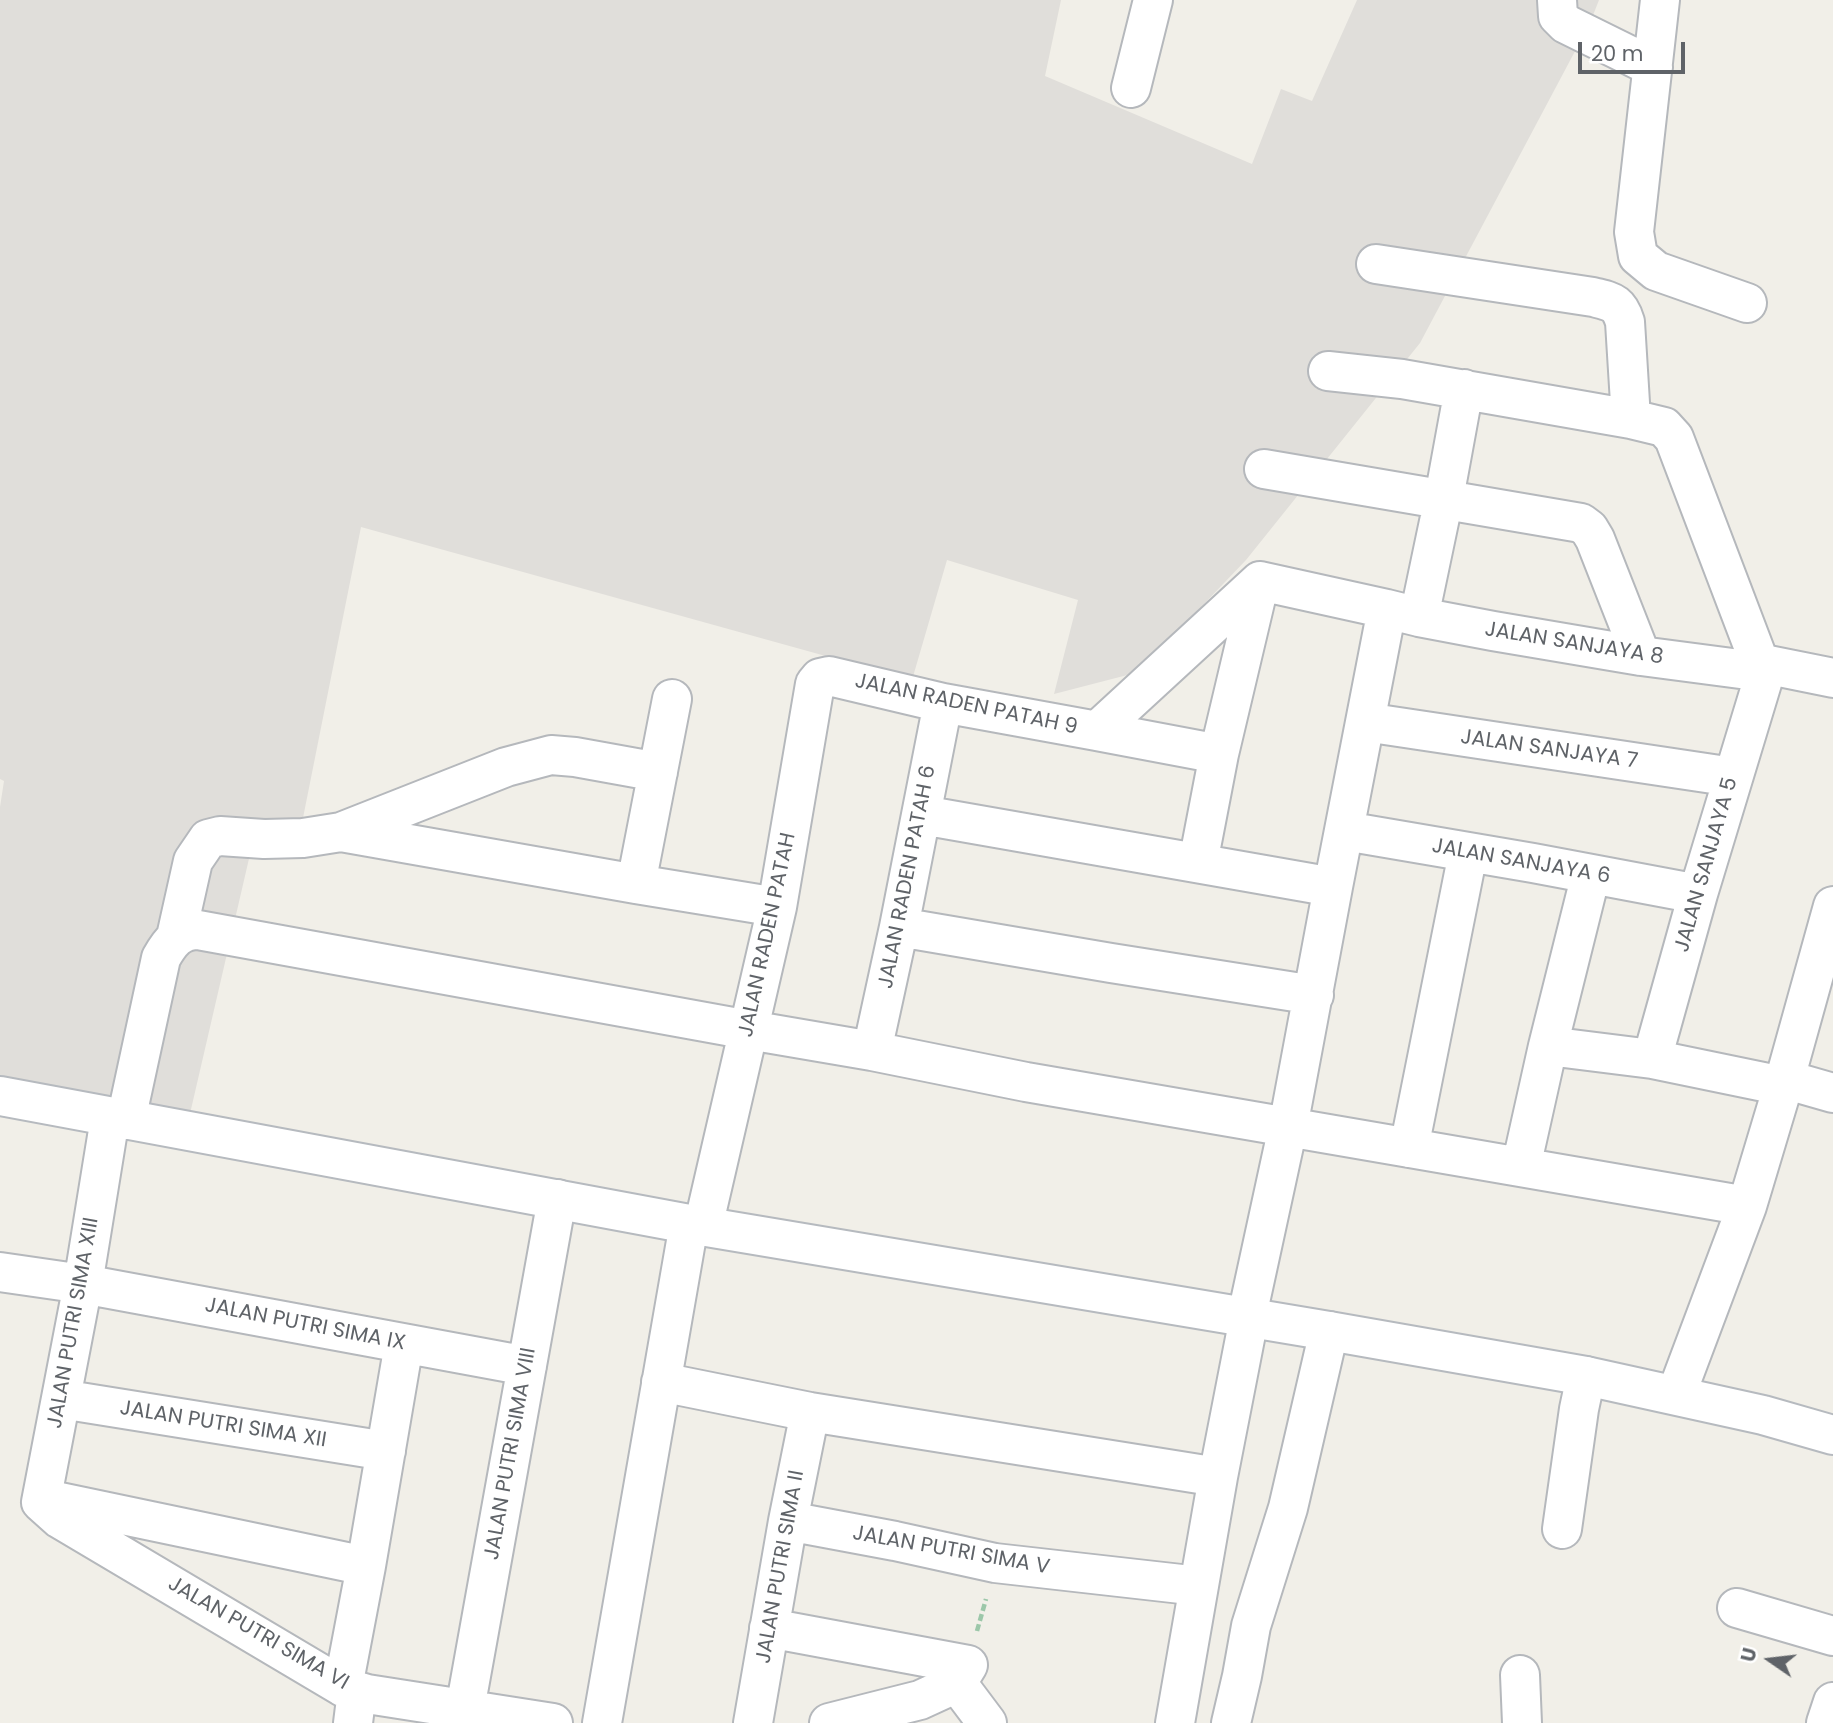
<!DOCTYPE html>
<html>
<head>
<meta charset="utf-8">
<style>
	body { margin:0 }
	#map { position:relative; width:1833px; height:1723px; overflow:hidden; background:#f1efe8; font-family:Poppins,sans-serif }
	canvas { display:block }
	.north { position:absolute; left:1735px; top:1625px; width:70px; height:70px; -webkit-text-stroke:5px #fff; paint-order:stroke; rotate:284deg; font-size:19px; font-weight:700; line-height:28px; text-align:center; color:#5f6368 }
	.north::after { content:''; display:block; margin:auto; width:24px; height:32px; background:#5f6368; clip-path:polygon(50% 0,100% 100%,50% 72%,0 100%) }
	.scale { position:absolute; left:1578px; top:42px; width:107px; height:32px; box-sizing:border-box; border:4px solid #5f6368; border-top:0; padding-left:9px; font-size:21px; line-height:24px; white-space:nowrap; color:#5f6368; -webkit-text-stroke:5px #fff; paint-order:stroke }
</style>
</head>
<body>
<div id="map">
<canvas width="1833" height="1723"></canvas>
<div class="north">U</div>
<div class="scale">20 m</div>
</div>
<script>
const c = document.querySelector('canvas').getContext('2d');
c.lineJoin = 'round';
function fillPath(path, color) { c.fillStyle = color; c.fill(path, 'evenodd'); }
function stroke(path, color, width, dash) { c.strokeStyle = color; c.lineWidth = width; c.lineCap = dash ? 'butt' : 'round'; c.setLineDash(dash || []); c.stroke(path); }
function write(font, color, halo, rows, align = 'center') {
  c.font = font + ' Poppins,sans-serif'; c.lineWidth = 6; c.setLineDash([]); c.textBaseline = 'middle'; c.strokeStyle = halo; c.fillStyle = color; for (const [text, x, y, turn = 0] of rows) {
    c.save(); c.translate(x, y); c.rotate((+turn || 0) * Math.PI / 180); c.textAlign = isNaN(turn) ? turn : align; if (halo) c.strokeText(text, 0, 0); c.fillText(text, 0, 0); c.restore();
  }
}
fillPath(new Path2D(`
	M 0,0 L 1061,0 L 1045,76 L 1252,164 L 1281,89 L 1312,101 L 1357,0 L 1599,0 L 1590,23 L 1420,343 L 1246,560 L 1139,672 L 1054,694 L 1078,600 L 947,560 L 912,680 L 361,527 L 296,853 L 251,850 L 189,1118 L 0,1084 L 0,807 L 4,781 L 0,779 Z`), '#e0deda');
const street = new Path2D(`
	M 1557,0 L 1558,16 L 1566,24 L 1653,67
	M 1660,0 L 1634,232 L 1638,256 L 1656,271 L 1747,303
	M 1131,88 L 1153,0
	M 1376,264 L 1593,297 C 1612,302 1619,302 1625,322 L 1631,419
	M 1328,371 L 1402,379 L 1631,419 L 1664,427 L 1674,438 L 1763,672 L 1762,683 L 1698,894 L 1652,1059
	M 1264,469 L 1581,523 L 1589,529 L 1595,539 L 1641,656
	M 1260,581 L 1387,609 L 1419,617 L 1493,631 L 1641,656 L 1763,672
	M 1419,617 L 1444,498 L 1464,389
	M 1759,663 L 1833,678
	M 1365,722 L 1733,777
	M 1097,731 L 1219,754
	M 922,815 L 1333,887
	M 1345,831 L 1533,863 L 1698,894
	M 341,832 L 636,884 L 777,907
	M 1198,863 L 1219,754 L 1260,581
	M 636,884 L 672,699
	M 899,927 L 1111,963 L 1314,995
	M 176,937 L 193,861 L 208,839 L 220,836 L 264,839 L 303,838 L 341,832 L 506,767 L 551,755 L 575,757 L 658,772
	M 1548,1046 L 1652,1059 L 1783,1086
	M 872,1051 L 899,927 L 943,703
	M 1784,1079 L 1833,1093
	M 110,1118 L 83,1284 L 41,1502 L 60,1519 L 343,1687 L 367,1694 L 553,1723
	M 126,1120 L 161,958 C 170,942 179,930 198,930 L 749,1030 L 872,1051 L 1026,1082 L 1747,1206
	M 1409,1148 L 1468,853
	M 1521,1167 L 1548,1046 L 1591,874
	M 703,1227 L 777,907 L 815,684 L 820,678 L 829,676 L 943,703 L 1097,731 L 1260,581
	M 0,1272 L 83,1284 L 527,1366
	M 661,1382 L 810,1412 L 1218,1477
	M 1676,1395 L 1747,1206 L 1783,1086 L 1833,906
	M 61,1399 L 386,1451
	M 46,1499 L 366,1566
	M 788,1521 L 895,1541 L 995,1563 L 1199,1586
	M 1562,1529 L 1579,1409 L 1586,1376
	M 1737,1608 L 1833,1636
	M 769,1628 L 968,1665 L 957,1683 L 920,1700 L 829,1723
	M 1520,1675 L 1522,1723
	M 957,1683 L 987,1723
	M 343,1687 L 366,1566 L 404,1344
	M 465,1709 L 557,1199
	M 353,1723 L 357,1691
	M 602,1723 L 689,1224
	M 753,1723 L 788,1521 L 810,1412
	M 1175,1723 L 1218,1477 L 1249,1318 L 1250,1302 L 1288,1127 L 1333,887 L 1387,609
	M 1231,1723 L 1242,1676 L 1251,1626 L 1288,1508 L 1329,1331
	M 1826,1723 L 1833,1702`);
const secondary = new Path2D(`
	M 0,1096 L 689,1224 L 1329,1331 L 1586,1376 L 1763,1415 L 1833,1435`);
stroke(street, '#b5b8bc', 42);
stroke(secondary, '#b6babf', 42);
stroke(new Path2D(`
	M 977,1631 L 986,1599`), '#9cc7a9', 4.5, [7, 3.5]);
stroke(street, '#fff', 38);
stroke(secondary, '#fff', 38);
write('21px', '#5f6368', '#fff', [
	["JALAN SANJAYA 8",1574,644,9],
	["JALAN RADEN PATAH 9",966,705,12],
	["JALAN SANJAYA 7",1549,750,8],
	["JALAN SANJAYA 6",1521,862,10],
	["JALAN SANJAYA 5",1707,865,-74],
	["JALAN RADEN PATAH 6",908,877,-79],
	["JALAN RADEN PATAH",768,935,-78],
	["JALAN PUTRI SIMA XIII",74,1323,-80],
	["JALAN PUTRI SIMA IX",305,1325,11],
	["JALAN PUTRI SIMA XII",223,1425,9],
	["JALAN PUTRI SIMA VIII",511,1454,-80],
	["JALAN PUTRI SIMA V",951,1551,10],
	["JALAN PUTRI SIMA II",781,1567,-80],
	["JALAN PUTRI SIMA VI",258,1634,30]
]);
</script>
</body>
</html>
